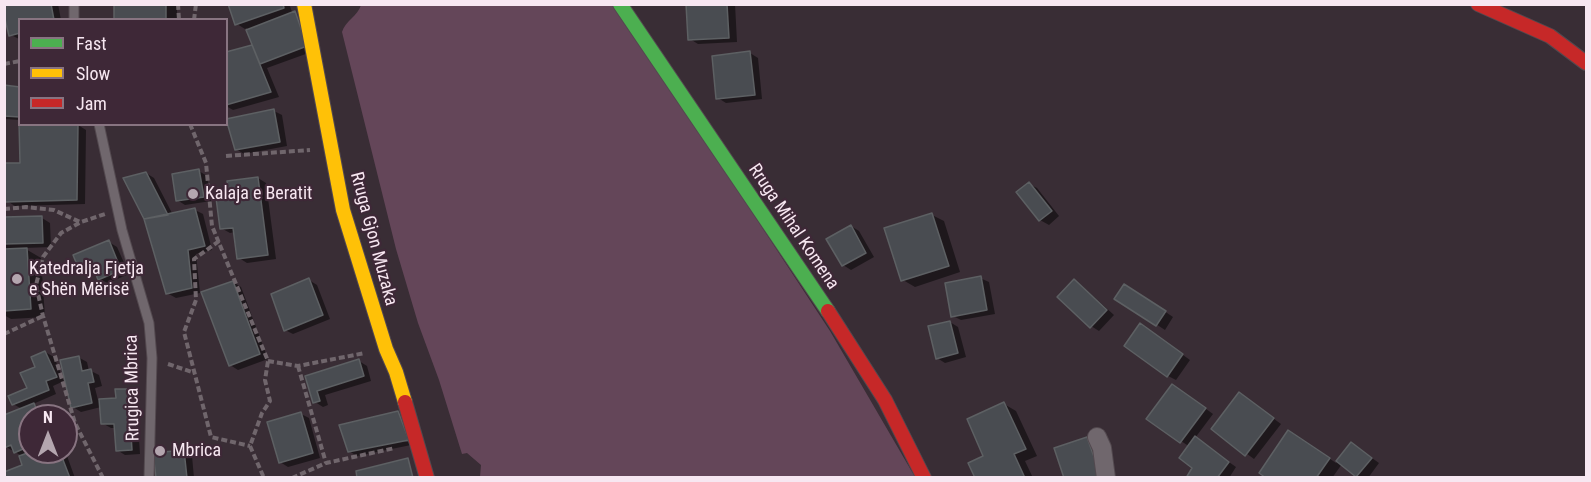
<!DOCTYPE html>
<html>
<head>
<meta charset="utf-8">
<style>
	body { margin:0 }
	#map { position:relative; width:1591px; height:482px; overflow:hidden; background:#392d35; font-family:"Roboto Condensed",sans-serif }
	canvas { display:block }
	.frame { position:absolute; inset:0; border:6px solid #f7e7f1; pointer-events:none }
	.legend { position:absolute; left:18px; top:18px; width:210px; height:108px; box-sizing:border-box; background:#3e2837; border:2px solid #887481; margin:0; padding:8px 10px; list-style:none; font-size:18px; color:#f7e7f1 }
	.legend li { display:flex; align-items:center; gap:12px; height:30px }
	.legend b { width:30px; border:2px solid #887481 }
	.north { position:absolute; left:18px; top:404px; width:60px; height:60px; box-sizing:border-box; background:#3e2837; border:2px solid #887481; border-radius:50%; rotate:0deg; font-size:16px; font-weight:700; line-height:24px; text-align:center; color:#f7e7f1 }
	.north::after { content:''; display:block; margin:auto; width:21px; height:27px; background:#b4a6af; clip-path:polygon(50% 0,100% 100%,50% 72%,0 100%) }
</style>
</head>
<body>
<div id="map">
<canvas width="1591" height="482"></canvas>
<div class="frame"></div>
<ul class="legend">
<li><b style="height:8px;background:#4caf50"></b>Fast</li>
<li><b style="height:8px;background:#ffc107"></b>Slow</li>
<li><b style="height:8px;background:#c62828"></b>Jam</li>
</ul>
<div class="north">N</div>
</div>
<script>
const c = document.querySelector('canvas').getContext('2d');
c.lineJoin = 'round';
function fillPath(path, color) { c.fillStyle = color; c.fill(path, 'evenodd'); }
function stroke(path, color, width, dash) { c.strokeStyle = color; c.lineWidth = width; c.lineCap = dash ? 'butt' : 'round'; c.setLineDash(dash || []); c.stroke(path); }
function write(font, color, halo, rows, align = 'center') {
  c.font = font + ' "Roboto Condensed",sans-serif'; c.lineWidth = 4.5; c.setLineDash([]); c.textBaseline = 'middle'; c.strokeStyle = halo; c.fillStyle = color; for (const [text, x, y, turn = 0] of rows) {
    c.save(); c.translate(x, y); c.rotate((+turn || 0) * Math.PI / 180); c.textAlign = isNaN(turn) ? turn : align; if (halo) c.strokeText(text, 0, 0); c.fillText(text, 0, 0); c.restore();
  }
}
fillPath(new Path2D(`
	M 361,5 L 616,5 L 830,331 L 915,477 L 480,477 L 481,465 L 467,453 L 462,454 L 439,380 L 418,323 L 396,249 L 342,32 C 345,21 358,16 361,5 Z`), '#644659');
fillPath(new Path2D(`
	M 4,4 L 58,4 L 61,20 L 20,20 L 19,39 L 11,35 Z
	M 111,4 L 177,4 L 177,20 L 115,20 L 116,6 Z
	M 230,4 L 289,4 L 293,14 L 314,51 L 267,68 L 279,97 L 233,110 L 226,106 L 226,53 L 254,46 L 247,28 L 245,29 L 237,24 Z
	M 688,4 L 735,4 L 737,42 L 698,44 L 690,39 Z
	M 750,53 L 758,58 L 762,99 L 726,103 L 718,98 Z
	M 4,87 L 20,88 L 20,120 L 4,119 Z
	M 274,111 L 282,115 L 287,146 L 244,154 L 236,149 Z
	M 78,125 L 86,130 L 85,204 L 15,206 L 7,201 L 4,191 L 4,165 L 22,164 Z
	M 199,171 L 207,176 L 211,201 L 185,205 L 177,200 Z
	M 146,173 L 154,178 L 173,215 L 195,210 L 203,214 L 212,250 L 196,254 L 200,293 L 176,298 L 167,293 Z
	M 258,178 L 266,183 L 276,259 L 247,263 L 239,258 L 235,232 L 230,233 L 221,228 L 230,198 Z
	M 1029,184 L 1037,188 L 1059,216 L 1049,225 L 1040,220 L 1018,192 Z
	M 932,215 L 944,221 L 960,272 L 915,287 L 903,280 Z
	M 42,218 L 50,223 L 51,247 L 24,248 L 41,258 L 45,317 L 11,319 L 4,315 L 4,251 L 8,250 L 4,249 L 4,219 Z
	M 851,226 L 859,231 L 874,257 L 851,270 L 843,265 Z
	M 109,242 L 117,247 L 129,274 L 108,283 L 99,279 L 97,272 L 90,275 L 82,271 Z
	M 980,278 L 989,282 L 995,314 L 961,320 L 953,316 Z
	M 309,280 L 317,285 L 330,319 L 293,334 L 285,330 Z
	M 1074,281 L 1082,286 L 1114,315 L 1099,331 L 1091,326 Z
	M 233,282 L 241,287 L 268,359 L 238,370 L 230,365 Z
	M 1133,290 L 1173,317 L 1165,330 L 1116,298 Z
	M 950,322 L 958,327 L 966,357 L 945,363 L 937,358 Z
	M 1148,330 L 1190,360 L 1176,380 L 1168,376 Z
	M 45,352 L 54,357 L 64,381 L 53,386 L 56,394 L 33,404 L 42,409 L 45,416 L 30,416 L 30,452 L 60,452 L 67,456 L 75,478 L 6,478 L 24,466 L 22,456 L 6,447 L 22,409 L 13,404 L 29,389 Z
	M 78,357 L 87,362 L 89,371 L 91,371 L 99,375 L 102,386 L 95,388 L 98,400 L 117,399 L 128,390 L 136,395 L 140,454 L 125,455 L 117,450 L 116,428 L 111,428 L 102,423 L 101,407 L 81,412 L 73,407 Z
	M 359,361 L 367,366 L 371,381 L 325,395 L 328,405 L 323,407 L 315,402 L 307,377 Z
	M 1180,390 L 1213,414 L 1195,438 L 1236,467 L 1229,478 L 1188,478 L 1195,468 L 1190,447 L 1148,419 Z
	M 1240,394 L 1281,424 L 1254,459 L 1213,429 Z
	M 1004,404 L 1016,411 L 1037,456 L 1025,461 L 1033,478 L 976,478 L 985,457 Z
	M 301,414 L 309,418 L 320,458 L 288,467 L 280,462 Z
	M 341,426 L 416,444 L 357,456 L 349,451 Z
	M 1087,438 L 1095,443 L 1107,478 L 1065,478 Z
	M 1300,438 L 1336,463 L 1352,444 L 1379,463 L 1368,478 L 1359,478 L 1342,464 L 1332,478 L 1269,478 Z
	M 184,451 L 192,456 L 194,478 L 157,478 Z`), '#0007');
const building = new Path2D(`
	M 4,4 L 51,4 L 54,20 L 20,20 L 20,33 L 9,36 L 4,15 Z
	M 114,4 L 166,4 L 166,20 L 114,20 Z
	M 228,4 L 283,4 L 284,8 L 235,25 Z
	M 686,4 L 727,4 L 729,38 L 688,40 Z
	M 295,11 L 307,46 L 260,64 L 246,30 Z
	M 252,45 L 271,92 L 226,105 L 226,52 Z
	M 750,51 L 755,95 L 716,99 L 712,56 Z
	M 4,85 L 20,87 L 20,117 L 4,116 Z
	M 274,109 L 280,142 L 235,150 L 226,119 Z
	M 19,123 L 20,124 L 78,124 L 77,200 L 5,202 L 4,163 L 20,163 Z
	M 199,169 L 204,197 L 176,201 L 172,174 Z
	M 146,172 L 168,215 L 144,219 L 123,178 Z
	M 258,177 L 268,255 L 237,259 L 233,228 L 220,229 L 216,198 L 229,196 L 227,181 Z
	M 1029,182 L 1052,211 L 1039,221 L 1016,192 Z
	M 195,208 L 205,246 L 188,250 L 192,288 L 166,294 L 144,219 Z
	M 932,213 L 949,266 L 901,281 L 884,228 Z
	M 42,216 L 43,243 L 4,244 L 4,217 Z
	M 851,225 L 866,253 L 842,266 L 826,239 Z
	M 109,240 L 121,270 L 98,280 L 93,266 L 80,272 L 73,255 Z
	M 27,248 L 31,309 L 4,311 L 4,249 Z
	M 981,276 L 987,310 L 951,317 L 945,283 Z
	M 309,278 L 323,315 L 284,331 L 271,294 Z
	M 1074,279 L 1107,310 L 1090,328 L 1057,297 Z
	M 233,281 L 260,354 L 229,366 L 201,292 Z
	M 1124,284 L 1166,311 L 1156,326 L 1114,299 Z
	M 950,321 L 958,353 L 936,359 L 928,326 Z
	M 1140,323 L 1183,354 L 1167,377 L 1124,346 Z
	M 45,351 L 57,377 L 46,381 L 49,390 L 12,405 L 8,396 L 27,388 L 20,373 L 35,367 L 31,357 Z
	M 79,356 L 82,371 L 91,369 L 94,382 L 88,383 L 92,403 L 71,408 L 60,360 Z
	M 359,359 L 364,376 L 317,391 L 320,401 L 313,403 L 305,376 Z
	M 1172,384 L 1206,408 L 1180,443 L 1146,419 Z
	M 115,389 L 128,389 L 132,450 L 116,451 L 114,424 L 101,424 L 99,399 L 116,398 Z
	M 1239,392 L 1274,418 L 1245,456 L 1211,429 Z
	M 1004,402 L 1026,449 L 1014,454 L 1025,478 L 975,478 L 968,463 L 983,456 L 967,419 Z
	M 34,403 L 39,416 L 30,416 L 30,446 L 14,453 L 11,445 L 4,448 L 4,415 Z
	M 398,411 L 409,440 L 348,452 L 339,425 Z
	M 301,412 L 313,453 L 279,463 L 267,422 Z
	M 1288,430 L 1330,458 L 1316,478 L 1266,478 L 1259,473 Z
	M 1195,436 L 1229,462 L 1217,478 L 1186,478 L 1192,468 L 1179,458 Z
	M 1087,437 L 1101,477 L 1064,478 L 1054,448 Z
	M 1351,442 L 1372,458 L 1356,477 L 1336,461 Z
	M 184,450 L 187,478 L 156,478 L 153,453 Z
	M 30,452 L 60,452 L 70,478 L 4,478 L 4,472 L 22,465 L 19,456 Z
	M 408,458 L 413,478 L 357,478 L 356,471 Z`);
fillPath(building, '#494c51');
stroke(building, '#5d6063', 1.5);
const lane = new Path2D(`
	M 74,4 L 74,20
	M 99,124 L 122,230 L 149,323 L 152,358 L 149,478`);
const street = new Path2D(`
	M 1097,437 L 1102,448 L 1106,478`);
const fast = new Path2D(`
	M 620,4 L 828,311`);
const slow = new Path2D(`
	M 304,4 L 343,210 L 386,349 L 396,372 L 405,402`);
const jam = new Path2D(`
	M 1478,4 L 1550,36 L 1586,63
	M 828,311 L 885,400 L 924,478
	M 405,402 L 427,478`);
stroke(lane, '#53494f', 11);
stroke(street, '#53494f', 20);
stroke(fast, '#53494f', 16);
stroke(slow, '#53494f', 16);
stroke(jam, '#53494f', 16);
stroke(new Path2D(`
	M 178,4 L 179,20
	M 194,20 L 196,4
	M 4,64 L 20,61
	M 190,124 L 206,163 L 212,226 L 268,361 L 265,380 L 270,401 L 262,413 L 250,446 L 264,478
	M 226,156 L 310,150
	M 4,209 L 26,207 L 54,210 L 80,222
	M 219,241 L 194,259 L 196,300 L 184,332 L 211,437 L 250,446
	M 4,334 L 43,316
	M 268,361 L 298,366 L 365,353
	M 168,364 L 195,373
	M 298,366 L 326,463
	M 103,478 L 75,423 L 43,316 L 36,285 L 43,257 L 61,233 L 81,222 L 105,214
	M 292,478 L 326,463 L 395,448`), '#70666c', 4, [6, 3]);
stroke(lane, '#70676d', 9);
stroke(street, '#70676d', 18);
stroke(fast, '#4caf50', 14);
stroke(slow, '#ffc107', 14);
stroke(jam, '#c62828', 14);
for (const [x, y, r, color] of [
	[193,194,6,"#b4a6af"],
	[17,279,6,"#b4a6af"],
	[160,451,6,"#b4a6af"]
]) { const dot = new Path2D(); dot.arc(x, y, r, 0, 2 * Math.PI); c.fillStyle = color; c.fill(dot); stroke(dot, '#3e2837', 2); }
write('18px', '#f7e7f1', '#3e2837', [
	["Kalaja e Beratit",205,194],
	["Katedralja Fjetja",29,269],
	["e Shën Mërisë",29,290],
	["Mbrica",172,451]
], 'left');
write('18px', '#f7e7f1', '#3e2837', [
	["Rruga Mihal Komena",793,227,56],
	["Rruga Gjon Muzaka",373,239,75],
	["Rrugica Mbrica",133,388,-91]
]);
</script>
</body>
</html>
